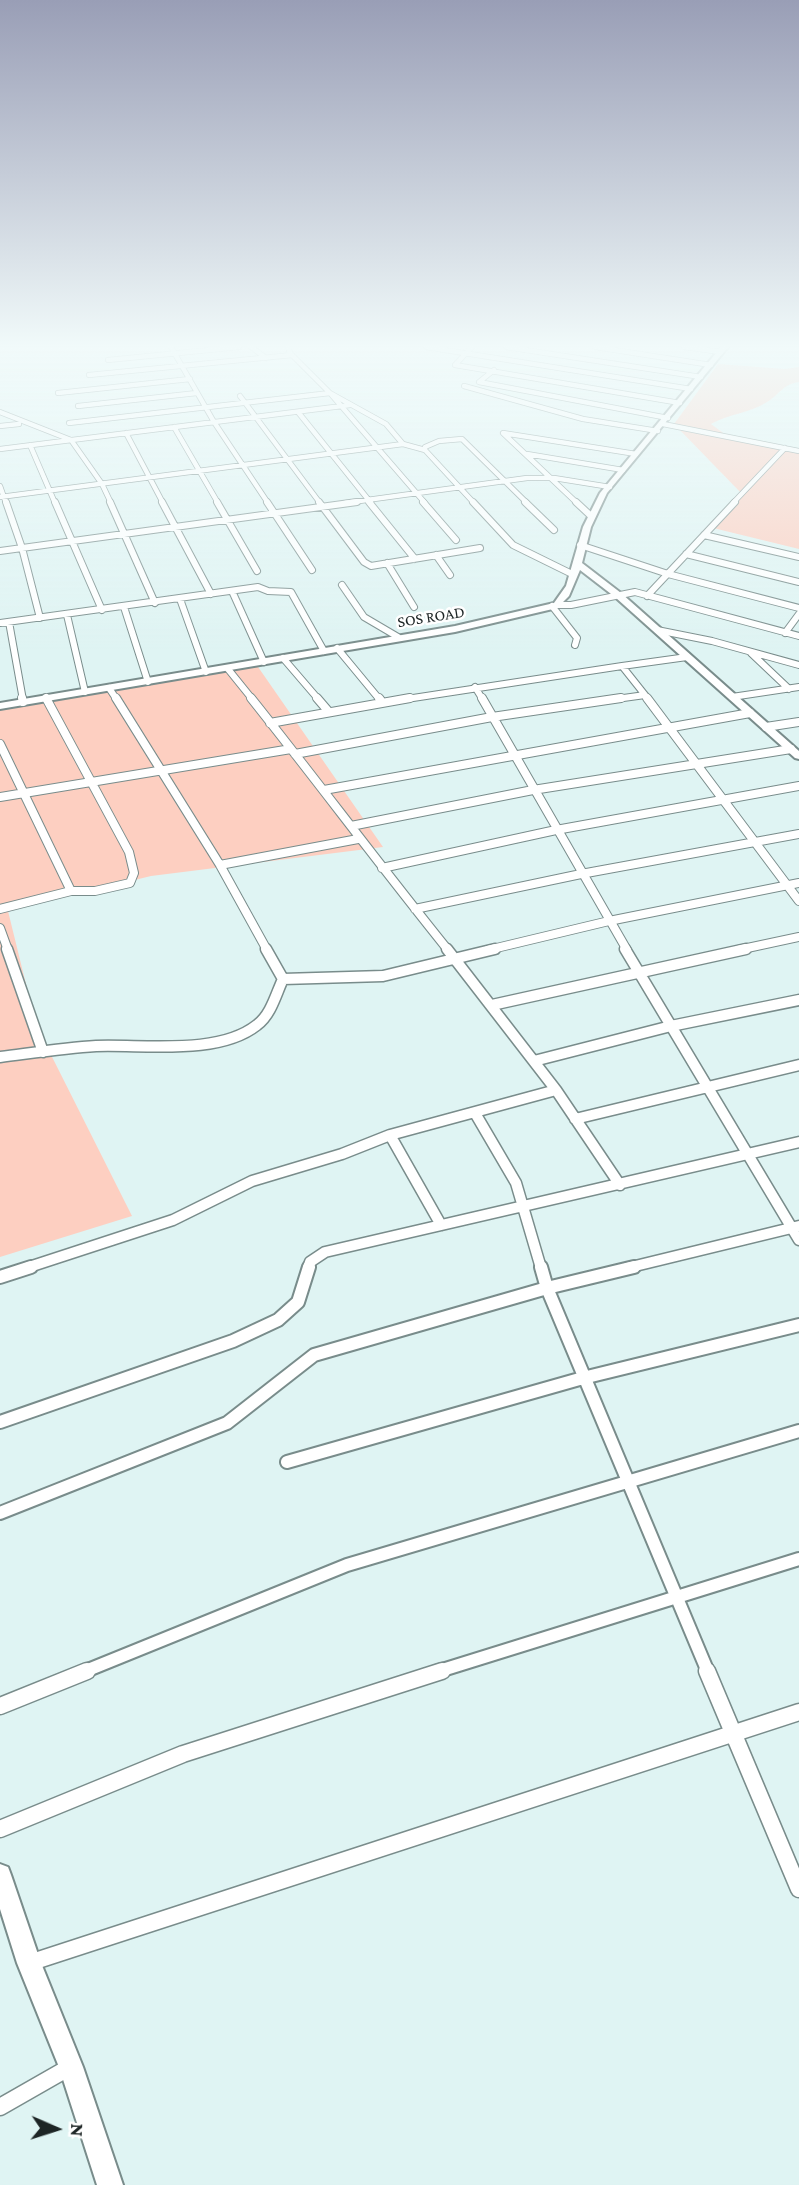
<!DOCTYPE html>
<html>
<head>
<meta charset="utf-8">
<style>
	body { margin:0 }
	#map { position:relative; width:799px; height:2185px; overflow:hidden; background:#dff4f3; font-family:"Crimson Pro",serif }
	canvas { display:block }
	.north { position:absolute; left:21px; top:2094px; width:70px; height:70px; -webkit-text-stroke:5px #fff; paint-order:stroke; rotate:93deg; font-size:19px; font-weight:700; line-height:28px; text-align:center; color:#1d2525 }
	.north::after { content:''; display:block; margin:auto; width:24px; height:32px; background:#1d2525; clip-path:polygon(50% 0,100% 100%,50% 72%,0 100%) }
</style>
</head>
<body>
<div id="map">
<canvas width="799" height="2185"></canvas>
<div class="north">N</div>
</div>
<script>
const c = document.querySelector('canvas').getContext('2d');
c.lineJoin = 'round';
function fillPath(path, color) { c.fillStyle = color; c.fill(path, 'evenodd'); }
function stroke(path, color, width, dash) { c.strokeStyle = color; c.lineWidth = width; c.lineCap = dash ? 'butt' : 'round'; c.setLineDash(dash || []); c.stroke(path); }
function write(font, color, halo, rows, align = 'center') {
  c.font = font + ' "Crimson Pro",serif'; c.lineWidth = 5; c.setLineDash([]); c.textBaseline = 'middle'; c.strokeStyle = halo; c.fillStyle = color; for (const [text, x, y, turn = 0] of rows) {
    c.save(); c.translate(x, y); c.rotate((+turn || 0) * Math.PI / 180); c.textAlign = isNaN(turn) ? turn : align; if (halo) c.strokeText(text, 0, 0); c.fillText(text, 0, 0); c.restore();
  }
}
fillPath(new Path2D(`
	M 718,364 L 785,369 L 799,367 L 799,382 C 783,384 779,395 767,402 C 750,413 728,414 711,424 L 726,435 L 799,449 L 799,549 L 709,527 L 743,495 L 674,424 Z
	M 256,664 L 383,847 L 151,876 L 8,911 L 36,1025 L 132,1216 L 0,1257 L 0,704 Z`), '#fdcfc1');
const streetFar5 = new Path2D(`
	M 171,347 L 214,422 L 268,503
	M 251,347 L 266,358
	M 288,347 L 290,353 L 330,393 L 425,503
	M 426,347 L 691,389
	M 472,347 L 455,365 L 680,403
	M 506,347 L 701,377
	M 595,347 L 711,365
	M 684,347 L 721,352
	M 108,360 L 239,347
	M 494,370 L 479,382 L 668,418
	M 89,375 L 292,355
	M 464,386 L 583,419 L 658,431
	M 58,393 L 190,379
	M 240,396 L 320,503
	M 78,406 L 197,393
	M 0,412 L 71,440 L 102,484 L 111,503
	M 298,412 L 371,503
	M 69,423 L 330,393 L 386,424 L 403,444 L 425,450 L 474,503
	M 663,424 L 799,451
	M 0,426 L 19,424
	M 174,427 L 218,503
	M 126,433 L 163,503
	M 30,445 L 55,503
	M 0,449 L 350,405
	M 425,450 L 425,447 L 439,441 L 462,439 L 527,503
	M 527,454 L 623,470
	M 0,486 L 6,503
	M 0,497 L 403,444
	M 345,503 L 527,478 L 554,478 L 610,487
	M 577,503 L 503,433 L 636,454
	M 733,503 L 785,448`);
const streetFar4 = new Path2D(`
	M 6,502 L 22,548 L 40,618
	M 55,502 L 102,610
	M 110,502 L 155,603
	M 162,502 L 211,594
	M 217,502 L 257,571
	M 267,502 L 312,570
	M 319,502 L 364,562 L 371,566 L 480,548
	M 369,502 L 415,559
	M 423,502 L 456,540
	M 473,502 L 513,545 L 574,575
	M 525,502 L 554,530
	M 576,502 L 591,516
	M 704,535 L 799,557
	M 580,545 L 668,574 L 799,608
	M 0,551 L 357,502
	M 686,554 L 799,582
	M 436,555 L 450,575
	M 387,563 L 414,607
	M 342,585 L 364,617 L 398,637
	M 232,591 L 264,662
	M 647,596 L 735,502
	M 180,599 L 206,672
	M 557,605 L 571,605 L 635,592 L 799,636
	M 552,606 L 577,638 L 575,645
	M 124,607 L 148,682
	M 67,615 L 85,692
	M 9,622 L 23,700
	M 0,623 L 258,587 L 268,591 L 291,592 L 324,651
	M 657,630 L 712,641 L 799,665
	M 785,633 L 799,614
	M 337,648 L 380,700
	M 751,653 L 789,689
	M 283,658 L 319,700
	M 228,669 L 253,700
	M 475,687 L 483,700
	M 109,688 L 117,700
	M 732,697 L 799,687
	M 400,700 L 622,666
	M 609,700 L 645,695
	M 649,700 L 622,666 L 687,657`);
const streetFar3 = new Path2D(`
	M 22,698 L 23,702
	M 116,698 L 220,865 L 267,950
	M 251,698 C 318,782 381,867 448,950
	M 317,698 L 329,712
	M 379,698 L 382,702
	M 482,698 L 627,950
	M 647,698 L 799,901
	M 270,723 L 410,698
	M 766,727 L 799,722
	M 0,744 L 71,891
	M 295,754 L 492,717 L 621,698
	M 324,790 L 750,713
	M 0,797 L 291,749
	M 351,826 L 533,790 L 791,749
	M 220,865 L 358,839
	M 382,868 L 556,830 L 799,786
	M 0,909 L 71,891 L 95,891 L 130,883 L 134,873 L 129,852 L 46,698
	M 415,909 L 581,874 L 799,834
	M 0,928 L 8,950
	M 488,950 L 609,921 L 799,883
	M 738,950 L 799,937`);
const streetFar2 = new Path2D(`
	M 7,949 L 43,1052
	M 266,949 L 283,979 L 383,976 L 495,949
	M 447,949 L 556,1090 L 620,1185
	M 625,949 L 799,1240
	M 492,1005 L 746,949
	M 0,1057 C 32,1053 64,1048 96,1046 C 143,1044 218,1056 257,1025 C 271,1015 276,994 283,979
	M 534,1061 L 671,1026 L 799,1000
	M 475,1113 L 516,1183 L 541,1268
	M 575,1119 L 799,1065
	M 390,1135 L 441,1225
	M 26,1268 L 173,1220 L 252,1181 L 342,1154 L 390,1135 L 556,1090
	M 308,1268 L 310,1262 L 325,1252 L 799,1142
	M 627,1268 L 799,1226`);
const streetFar1 = new Path2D(`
	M 541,1267 L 547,1288 L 708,1672
	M 0,1277 L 31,1267
	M 0,1422 L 233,1341 L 278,1320 L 298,1302 L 309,1267
	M 287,1462 L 583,1378 L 799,1325
	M 0,1513 L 227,1423 L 314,1355 L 547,1288 L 634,1267
	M 83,1672 L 347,1565 L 799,1431
	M 436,1672 L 799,1559`);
const street = new Path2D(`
	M 707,1671 L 799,1889
	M 0,1706 L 87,1671
	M 0,1829 L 183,1754 L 442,1671
	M 29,1963 L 799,1712
	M 0,2107 L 70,2067`);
const secondary = new Path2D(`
	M 721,347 L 728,347 L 607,493 L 591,527 L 582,563 L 621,593 L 799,751 L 799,759 L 795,758 L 615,597 L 580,570 L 569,596 L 557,608 L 455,632 L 0,709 L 0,703 L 455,626 L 554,603 L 566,586 L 583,527 L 600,493 Z
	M 0,1864 L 8,1867 L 11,1875 L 41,1963 L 83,2067 L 123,2185 L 97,2185 L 59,2067 L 17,1963 L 0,1909 Z`);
stroke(streetFar5, '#798c8b', 6);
stroke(streetFar4, '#798c8b', 8);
stroke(streetFar3, '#798c8b', 10);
stroke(streetFar2, '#798c8b', 13);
stroke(streetFar1, '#798c8b', 16);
stroke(street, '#798c8b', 19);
stroke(secondary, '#798c8b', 4);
stroke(streetFar5, '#fff', 4.5);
stroke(streetFar4, '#fff', 6);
stroke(streetFar3, '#fff', 8);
stroke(streetFar2, '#fff', 10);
stroke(streetFar1, '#fff', 12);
stroke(street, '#fff', 16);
fillPath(secondary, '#fff');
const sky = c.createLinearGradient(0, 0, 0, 653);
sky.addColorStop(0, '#999eb6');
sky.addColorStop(0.53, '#f1fafa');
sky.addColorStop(1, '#f1fafa00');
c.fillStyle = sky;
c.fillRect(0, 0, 799, 653);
write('16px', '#1d2525', '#fff', [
	["SOS ROAD",431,617,-9]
]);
</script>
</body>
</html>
